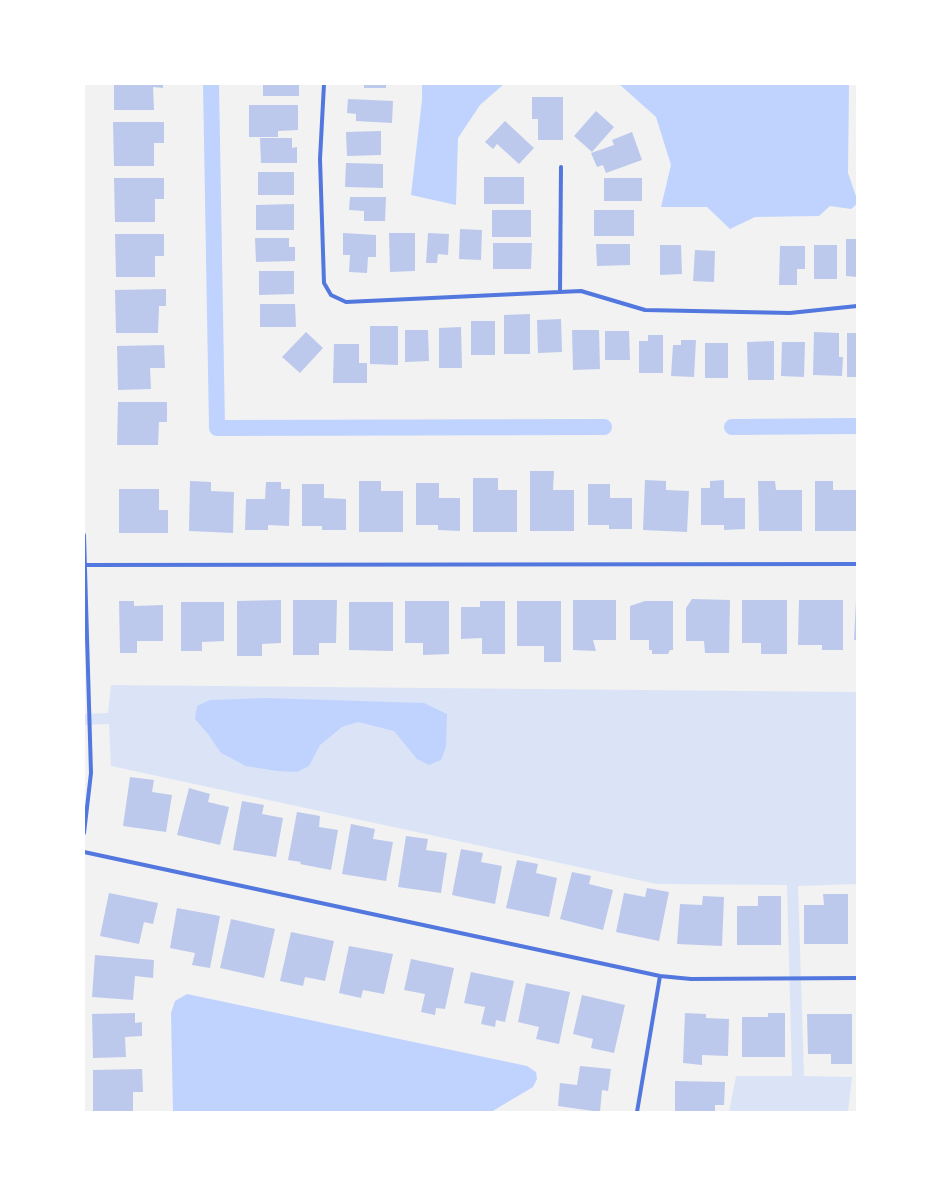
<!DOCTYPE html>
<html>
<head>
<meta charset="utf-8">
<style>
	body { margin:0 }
	#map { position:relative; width:941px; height:1196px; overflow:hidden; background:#f2f2f2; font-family:"Zilla Slab",serif }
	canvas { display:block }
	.frame { position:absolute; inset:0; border:85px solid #fff; pointer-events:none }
</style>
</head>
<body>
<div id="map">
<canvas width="941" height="1196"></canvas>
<div class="frame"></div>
</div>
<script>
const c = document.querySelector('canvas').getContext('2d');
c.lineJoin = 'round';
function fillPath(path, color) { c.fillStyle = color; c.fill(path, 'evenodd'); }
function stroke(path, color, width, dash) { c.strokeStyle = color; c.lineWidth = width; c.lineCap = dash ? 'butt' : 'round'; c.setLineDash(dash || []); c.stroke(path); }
fillPath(new Path2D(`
	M 111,685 L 857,692 L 857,884 L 798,886 L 804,1076 L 852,1077 L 848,1112 L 729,1112 L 736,1076 L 792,1076 L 787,885 L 657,884 L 111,766 L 109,724 L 84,725 L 84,714 L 108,713 Z`), '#dbe4f7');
fillPath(new Path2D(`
	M 422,84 L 504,84 L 480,105 L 458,138 L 456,205 L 411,195 L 422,100 Z
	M 619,84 L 849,84 L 848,173 L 857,199 L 857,204 L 851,209 L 830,206 L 819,216 L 755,217 L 730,229 L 707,207 L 661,207 L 671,165 L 656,117 Z
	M 266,698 L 424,703 L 447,714 L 446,747 L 441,760 L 429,765 L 417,759 L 394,731 L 358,722 L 342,727 L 320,745 L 309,766 L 297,772 L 277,771 L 246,766 L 221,753 L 208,734 L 195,719 L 197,706 L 210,700 Z
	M 187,994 L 527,1066 L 536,1072 L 537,1079 L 533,1087 L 491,1112 L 173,1112 L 171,1013 L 175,1001 Z`), '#bfd3fe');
stroke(new Path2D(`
	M 211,84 L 217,428 L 604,427
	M 732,427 L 857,426`), '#bfd3fe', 16);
fillPath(new Path2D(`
	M 114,84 L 163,84 L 163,88 L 153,87 L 154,110 L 114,110 Z
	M 263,84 L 299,84 L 299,96 L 263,96 Z
	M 364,84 L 386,84 L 386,88 L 364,88 Z
	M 532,97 L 563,97 L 563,140 L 538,140 L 538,119 L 532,119 Z
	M 348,99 L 393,101 L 392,123 L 356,121 L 356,114 L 347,113 Z
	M 249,105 L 298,105 L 298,130 L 278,131 L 278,137 L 249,137 Z
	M 596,111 L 614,127 L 592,152 L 574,136 Z
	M 505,121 L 534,148 L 519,164 L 497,144 L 493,149 L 485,142 Z
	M 113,122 L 164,122 L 164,143 L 154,143 L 154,166 L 114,166 Z
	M 381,131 L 381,155 L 347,156 L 346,132 Z
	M 632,132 L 642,160 L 606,173 L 603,165 L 597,167 L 591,153 L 614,145 L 612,140 Z
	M 260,138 L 292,138 L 292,148 L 297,147 L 297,163 L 261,163 Z
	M 346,163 L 383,164 L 383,188 L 345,187 Z
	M 258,172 L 294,172 L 294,195 L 258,195 Z
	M 484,177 L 524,177 L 524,204 L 484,204 Z
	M 114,178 L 164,178 L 164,199 L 155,199 L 155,222 L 115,222 Z
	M 604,178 L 642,178 L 642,201 L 604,201 Z
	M 350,197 L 386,197 L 385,221 L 364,221 L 364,211 L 349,210 Z
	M 294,204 L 294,230 L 256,230 L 256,205 Z
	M 492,210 L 531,210 L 531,237 L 492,237 Z
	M 594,210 L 634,210 L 634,236 L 594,236 Z
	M 460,229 L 482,230 L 481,260 L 459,259 Z
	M 343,233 L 376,235 L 376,257 L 368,257 L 367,273 L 349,272 L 350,255 L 343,255 Z
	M 389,233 L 415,233 L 415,271 L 390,272 Z
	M 428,233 L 449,234 L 448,255 L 438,254 L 437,263 L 426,263 Z
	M 115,234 L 164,234 L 164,256 L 155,256 L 155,277 L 116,277 Z
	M 255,238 L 289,238 L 289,247 L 295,247 L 295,261 L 256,262 Z
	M 846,239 L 857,239 L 857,277 L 846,276 Z
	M 493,243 L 532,243 L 531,269 L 493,269 Z
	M 596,244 L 630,244 L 630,265 L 597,266 Z
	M 660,245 L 681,245 L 682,274 L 660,275 Z
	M 814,245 L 837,245 L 837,279 L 814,279 Z
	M 780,246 L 805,246 L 805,269 L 797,269 L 797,285 L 779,285 Z
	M 695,250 L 715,251 L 714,282 L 693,281 Z
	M 259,271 L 294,271 L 294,294 L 259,295 Z
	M 166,289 L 166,306 L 159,306 L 158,333 L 116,333 L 115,290 Z
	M 260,304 L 295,304 L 296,327 L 260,327 Z
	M 530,314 L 530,354 L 504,354 L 504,315 Z
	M 561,319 L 562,352 L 538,353 L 537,320 Z
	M 471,321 L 495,321 L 495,355 L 471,355 Z
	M 370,326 L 398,326 L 398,365 L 370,364 Z
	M 461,327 L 462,368 L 439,368 L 439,328 Z
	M 405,330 L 428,330 L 429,361 L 405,362 Z
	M 572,330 L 599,330 L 600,369 L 573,370 Z
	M 605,331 L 629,331 L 630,360 L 605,360 Z
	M 306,332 L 323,348 L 300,373 L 282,357 Z
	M 814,332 L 839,333 L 839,357 L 843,357 L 842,376 L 813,375 Z
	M 847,333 L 857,333 L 857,377 L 847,377 Z
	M 648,335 L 663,335 L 663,373 L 639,373 L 639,341 L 648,341 Z
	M 681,340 L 696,340 L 694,377 L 671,376 L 673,345 L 681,345 Z
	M 774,341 L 774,380 L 748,380 L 747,342 Z
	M 782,342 L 805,342 L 804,377 L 781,376 Z
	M 705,343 L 728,343 L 728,378 L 705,378 Z
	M 334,344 L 359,344 L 359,363 L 367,363 L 367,383 L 333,383 Z
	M 164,345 L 165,368 L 150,368 L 151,389 L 118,390 L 117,346 Z
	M 118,402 L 167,402 L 167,422 L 159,422 L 158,445 L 117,445 Z
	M 530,471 L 554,471 L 553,490 L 574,490 L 574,531 L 530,531 Z
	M 473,478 L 498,478 L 498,490 L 517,490 L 517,532 L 473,532 Z
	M 645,480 L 666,481 L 666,490 L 689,491 L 687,532 L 643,530 Z
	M 724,480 L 724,498 L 745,498 L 745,529 L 724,530 L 724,525 L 701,525 L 701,488 L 710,488 L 710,481 Z
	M 190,481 L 211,482 L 211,491 L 234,492 L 233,533 L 189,531 Z
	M 359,481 L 381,481 L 381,491 L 403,491 L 403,532 L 359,532 Z
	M 758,481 L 775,481 L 776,490 L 802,490 L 802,531 L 759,531 Z
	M 815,481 L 833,481 L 833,490 L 857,490 L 857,531 L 815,531 Z
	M 266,482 L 281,482 L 281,489 L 290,489 L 289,526 L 268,525 L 268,530 L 245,530 L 246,499 L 265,499 Z
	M 416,483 L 439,483 L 439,498 L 460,498 L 460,531 L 438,530 L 438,525 L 416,525 Z
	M 302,484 L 324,484 L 324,498 L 346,499 L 346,530 L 322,530 L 322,526 L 302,526 Z
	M 588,484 L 610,484 L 610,498 L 632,498 L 632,529 L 609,529 L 609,525 L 588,525 Z
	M 119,489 L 159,489 L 159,510 L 168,510 L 168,533 L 119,533 Z
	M 692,599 L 730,600 L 729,653 L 705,653 L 704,641 L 686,641 L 686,608 Z
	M 281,600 L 281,643 L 262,644 L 262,656 L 237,656 L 237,601 Z
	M 293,600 L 337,600 L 336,643 L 319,643 L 319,655 L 293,655 Z
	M 573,600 L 616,600 L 616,640 L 593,640 L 596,651 L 573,650 Z
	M 742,600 L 787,600 L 787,654 L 761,654 L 761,643 L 742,643 Z
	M 799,600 L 843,600 L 843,650 L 822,650 L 822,645 L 798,645 Z
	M 856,600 L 857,600 L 857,640 L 854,640 Z
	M 119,601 L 134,601 L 134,606 L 163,605 L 163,641 L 137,641 L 137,653 L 120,653 Z
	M 405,601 L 449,601 L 449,654 L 423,655 L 423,643 L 405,643 Z
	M 480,601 L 505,601 L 505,654 L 482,654 L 482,638 L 461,639 L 461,607 L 480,607 Z
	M 517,601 L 561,601 L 561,662 L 544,662 L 544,646 L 517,646 Z
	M 645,601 L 673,601 L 673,650 L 670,650 L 668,654 L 652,654 L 652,650 L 649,650 L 649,640 L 630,640 L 630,606 Z
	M 181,602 L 224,602 L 224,641 L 202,642 L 202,651 L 181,651 Z
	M 349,602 L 393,602 L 393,651 L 349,650 Z
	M 130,777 L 154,780 L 152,792 L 172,795 L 166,832 L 123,826 Z
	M 189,788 L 210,794 L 208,802 L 229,807 L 220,845 L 177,835 Z
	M 242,801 L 264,805 L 262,814 L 283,818 L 276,857 L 233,850 Z
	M 297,812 L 320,816 L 319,827 L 338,830 L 331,870 L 300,864 L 301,862 L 288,860 Z
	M 351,824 L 375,829 L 373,839 L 393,842 L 386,881 L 342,874 Z
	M 406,836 L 428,839 L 426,850 L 447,853 L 441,893 L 398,887 Z
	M 461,849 L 483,853 L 481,862 L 502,866 L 495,904 L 452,895 Z
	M 517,860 L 538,864 L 536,873 L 557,878 L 549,917 L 506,908 Z
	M 572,872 L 591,876 L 589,884 L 613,890 L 603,930 L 560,919 Z
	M 647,888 L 669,892 L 659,941 L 616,932 L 624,893 L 645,897 Z
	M 109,893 L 158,903 L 153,924 L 144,922 L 139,944 L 100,936 Z
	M 823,894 L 848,894 L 848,944 L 804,944 L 804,905 L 824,905 Z
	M 703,896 L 724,897 L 722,946 L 677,944 L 680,904 L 702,905 Z
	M 758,896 L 781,896 L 781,945 L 737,945 L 737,906 L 758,906 Z
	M 177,908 L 220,916 L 210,968 L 192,965 L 195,953 L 170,948 Z
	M 231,919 L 275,929 L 264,978 L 220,968 Z
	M 291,932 L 334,941 L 325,981 L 305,977 L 303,986 L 280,981 Z
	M 349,946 L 393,954 L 384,994 L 363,990 L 361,998 L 339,993 Z
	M 95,955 L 154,960 L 153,978 L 135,976 L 133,1000 L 92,997 Z
	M 411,959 L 454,968 L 445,1009 L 436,1008 L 435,1015 L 421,1012 L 425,994 L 404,990 Z
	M 471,972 L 514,981 L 505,1022 L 496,1020 L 495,1027 L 481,1024 L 485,1007 L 464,1003 Z
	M 526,983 L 570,992 L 559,1044 L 536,1039 L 539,1027 L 518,1022 Z
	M 582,995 L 625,1005 L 614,1053 L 591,1048 L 593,1039 L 573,1034 Z
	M 135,1013 L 135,1023 L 142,1022 L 142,1036 L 125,1037 L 126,1057 L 93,1058 L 92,1014 Z
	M 685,1013 L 706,1014 L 706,1018 L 729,1019 L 728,1056 L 702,1055 L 702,1065 L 683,1063 Z
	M 768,1013 L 785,1013 L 785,1057 L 742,1057 L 742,1017 L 768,1017 Z
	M 807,1014 L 852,1014 L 852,1064 L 831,1064 L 831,1054 L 808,1054 Z
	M 580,1066 L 611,1069 L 608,1091 L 602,1090 L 600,1112 L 558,1106 L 560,1083 L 577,1085 Z
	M 142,1069 L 143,1092 L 133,1092 L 133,1112 L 93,1112 L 93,1070 Z
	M 675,1081 L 725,1082 L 724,1105 L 715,1105 L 715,1112 L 675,1112 Z`), '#bdc9ec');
stroke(new Path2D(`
	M 324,84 L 320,159 L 324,283 L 331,295 L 346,302 L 581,291 L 645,310 L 790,313 L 857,306
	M 560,291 L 561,167
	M 84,535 L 91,773 L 84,833
	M 84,565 L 857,564
	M 84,852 L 660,976 L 691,979 L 857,978
	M 637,1112 L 660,976`), '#5277de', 4);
</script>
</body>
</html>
